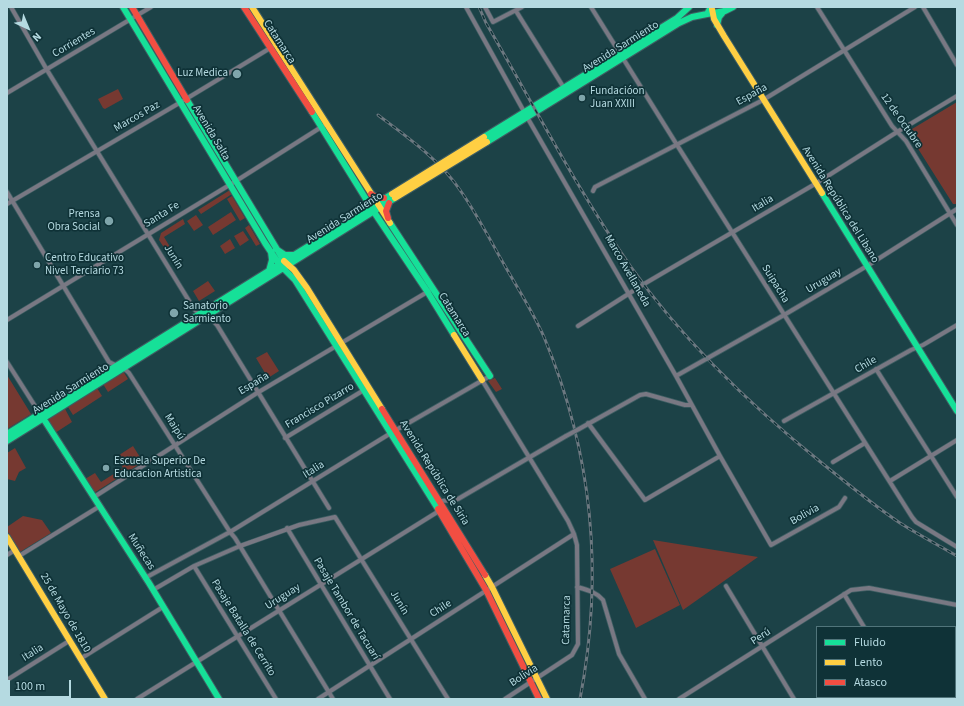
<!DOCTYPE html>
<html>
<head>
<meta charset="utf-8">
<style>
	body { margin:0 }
	#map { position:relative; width:964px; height:706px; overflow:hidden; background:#1c4247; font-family:"Source Sans 3",sans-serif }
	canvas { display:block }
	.frame { position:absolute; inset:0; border:8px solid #b5dae1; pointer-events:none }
	.legend { position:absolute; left:816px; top:626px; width:140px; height:72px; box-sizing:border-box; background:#0f3237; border:1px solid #51757b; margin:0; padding:5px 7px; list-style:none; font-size:12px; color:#b5dae1 }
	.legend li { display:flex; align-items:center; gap:8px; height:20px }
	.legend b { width:20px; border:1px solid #51757b }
	.north { position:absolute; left:8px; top:8px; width:40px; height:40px; -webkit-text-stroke:3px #0f3237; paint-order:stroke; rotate:136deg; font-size:11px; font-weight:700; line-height:16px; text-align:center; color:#b5dae1 }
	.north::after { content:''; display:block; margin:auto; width:14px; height:18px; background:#b5dae1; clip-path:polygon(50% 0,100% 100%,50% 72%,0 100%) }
	.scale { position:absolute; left:8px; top:680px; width:63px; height:18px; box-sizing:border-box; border:2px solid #b5dae1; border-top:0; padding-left:5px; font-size:12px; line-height:14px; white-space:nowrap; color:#b5dae1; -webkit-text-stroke:3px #0f3237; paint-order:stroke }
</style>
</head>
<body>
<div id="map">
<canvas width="964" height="706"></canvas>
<div class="frame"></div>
<ul class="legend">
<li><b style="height:5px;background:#16e098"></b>Fluido</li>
<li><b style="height:5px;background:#ffcf43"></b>Lento</li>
<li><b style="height:5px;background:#f24e42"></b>Atasco</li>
</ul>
<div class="north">N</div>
<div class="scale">100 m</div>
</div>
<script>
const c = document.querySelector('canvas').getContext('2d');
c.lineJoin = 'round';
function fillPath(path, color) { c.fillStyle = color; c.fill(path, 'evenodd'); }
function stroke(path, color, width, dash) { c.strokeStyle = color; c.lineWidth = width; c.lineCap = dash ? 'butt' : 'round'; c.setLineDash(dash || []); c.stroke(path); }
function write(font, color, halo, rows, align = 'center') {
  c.font = font + ' "Source Sans 3",sans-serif'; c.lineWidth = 3.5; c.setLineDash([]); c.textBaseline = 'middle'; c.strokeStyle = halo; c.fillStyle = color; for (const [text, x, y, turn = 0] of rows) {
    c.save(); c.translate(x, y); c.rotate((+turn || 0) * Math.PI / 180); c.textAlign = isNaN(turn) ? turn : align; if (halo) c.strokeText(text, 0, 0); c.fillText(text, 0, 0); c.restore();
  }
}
fillPath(new Path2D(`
	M 118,89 L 123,99 L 105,109 L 103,108 L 98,99 Z
	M 957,102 L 957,204 L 953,204 L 910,136 L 912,129 Z
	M 230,190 L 232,194 L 201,214 L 198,210 Z
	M 232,196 L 245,218 L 240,221 L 227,199 Z
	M 231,212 L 236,220 L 213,235 L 208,227 Z
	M 196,215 L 203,225 L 194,231 L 187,221 Z
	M 183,219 L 185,224 L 164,237 L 170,247 L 165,249 L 159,240 L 161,233 Z
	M 249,225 L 260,244 L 256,246 L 245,228 Z
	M 243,231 L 249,240 L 240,246 L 234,236 Z
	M 230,239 L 235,248 L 225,254 L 220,246 Z
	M 208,281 L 215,291 L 199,301 L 193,291 Z
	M 267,352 L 279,371 L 268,378 L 256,358 Z
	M 123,371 L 128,379 L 108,392 L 103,384 Z
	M 7,375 L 31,414 L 7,429 Z
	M 495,378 L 502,389 L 496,392 L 488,381 Z
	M 97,388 L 102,396 L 73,415 L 68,407 Z
	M 64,407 L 72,422 L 55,433 L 43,418 Z
	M 133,446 L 143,462 L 94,493 L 85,479 L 95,473 L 101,482 L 123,468 L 116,457 Z
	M 15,448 L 26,468 L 19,472 L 15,481 L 7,479 L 7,453 Z
	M 23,516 L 42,520 L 51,533 L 20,552 L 7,531 L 7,527 Z
	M 653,540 L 758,557 L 683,610 Z
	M 655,549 L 680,605 L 636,628 L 610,569 Z`), '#763931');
const street = new Path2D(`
	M 11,7 L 47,70 L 194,309 C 201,316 210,316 217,325 L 329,508
	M 466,7 L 527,117 L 676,376 L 720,456 L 771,545 L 839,507 L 845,498
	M 485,7 L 493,22 L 522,7
	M 591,7 L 677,145 L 912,517 L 916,522 L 957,547
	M 817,7 L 892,126 L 906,141 L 957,225
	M 923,7 L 957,65
	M 516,11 L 564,88
	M 7,93 L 151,7
	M 593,191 L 595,187 L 763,100 L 915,7
	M 7,192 L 109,362 C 116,366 124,367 129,373 L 230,532 L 235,538 L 333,699
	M 7,204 L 181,102 L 272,47
	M 7,320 L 236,181 L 323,126
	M 578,326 L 644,284 L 815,184 L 897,132 L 957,96
	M 7,362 L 40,414
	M 876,369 L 957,497
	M 676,376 L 784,315 L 867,266 L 957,209
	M 482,380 L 568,521 L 574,534 L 577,545 L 578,644 L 572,655 L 505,699
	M 784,421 L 911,350 L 923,345 L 957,325
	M 588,423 L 645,500 L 720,456
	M 579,429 L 640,395 L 646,394 L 685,405 L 691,405
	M 285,438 L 364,390
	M 833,462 L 865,443
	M 890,481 L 957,440
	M 94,497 L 257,393 L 429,291
	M 439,502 C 444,499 451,502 458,499 L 566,436
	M 287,528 L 390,699
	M 7,555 L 15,550
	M 19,556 L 100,506
	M 194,566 L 276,699
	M 145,578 L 230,532 L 391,433 L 490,376
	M 726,586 L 794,699
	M 577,587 C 588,590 596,592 603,600 L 619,654 L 645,699
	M 153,590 L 194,566 L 240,546 L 299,525 L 335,517 L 448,699
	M 844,594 L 864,627
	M 955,647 L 957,646
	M 80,659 L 163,607
	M 7,680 L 69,641
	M 907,697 L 908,699
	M 137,699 L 439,511
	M 318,699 L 574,534
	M 679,699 L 851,590 L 869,588 L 957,605
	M 868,699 L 872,697`);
const fast = new Path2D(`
	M 123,7 L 265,243 L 279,264
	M 707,14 L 725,11 L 733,7
	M 717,25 L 719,17 L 724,11
	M 187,100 L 284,261
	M 312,112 L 374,212 L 427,291 L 454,335
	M 484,137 L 677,18 L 689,7
	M 487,142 L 679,23 L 692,17 L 707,14 L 711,7
	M 822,193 L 957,411
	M 390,223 L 490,376
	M 276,249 L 285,255 L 293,255
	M 279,264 L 295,280 L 438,509
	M 269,271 L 272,260 L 271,252
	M 43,418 L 149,583 L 219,699
	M 7,434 L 392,194
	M 7,441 L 395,198`);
const slow = new Path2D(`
	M 252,7 L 390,223
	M 712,9 L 714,19 L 724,36 L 822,193
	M 284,261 L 294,270 L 307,288 L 382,409
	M 454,335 L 482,380
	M 7,537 L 105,699
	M 485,575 L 492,587 L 547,699`);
const jam = new Path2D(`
	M 132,7 L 187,100
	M 244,7 L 312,112
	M 371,194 L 378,198 L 384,198
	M 388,218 L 386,211 L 389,203
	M 382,409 L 485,575
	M 438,509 L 486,590 L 539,699`);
stroke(street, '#3e5e63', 5.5);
stroke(fast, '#3e5e63', 8);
stroke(slow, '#3e5e63', 8);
stroke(jam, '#3e5e63', 8);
stroke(street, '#797883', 4);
stroke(fast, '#16e098', 6);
stroke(slow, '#ffcf43', 6);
stroke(jam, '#f24e42', 6);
const rail = new Path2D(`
	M 479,7 L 486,23 C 534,105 577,190 631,267 C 684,342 751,406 823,464 C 848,484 873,505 900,523 C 919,535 938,545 957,556
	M 378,115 C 407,137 439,159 460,190 C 477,214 490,240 505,266 C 518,289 533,312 544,337 C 593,454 604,575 580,699`);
stroke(rail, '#6c7880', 3);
stroke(rail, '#0f3237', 1.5, [4.5]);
const streetBridge = new Path2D(`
	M 566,436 L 579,429`);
const slowBridge = new Path2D(`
	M 392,194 L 484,137
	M 395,198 L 487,142`);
stroke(streetBridge, '#3e5e63', 5.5, []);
stroke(slowBridge, '#3e5e63', 8, []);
stroke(streetBridge, '#797883', 4);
stroke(slowBridge, '#ffcf43', 6);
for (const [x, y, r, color] of [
	[237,74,5,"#7fa5ab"],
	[582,98,4,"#7fa5ab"],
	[109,221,5,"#7fa5ab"],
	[37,265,4,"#7fa5ab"],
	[174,313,5,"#7fa5ab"],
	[106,468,4,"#7fa5ab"]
]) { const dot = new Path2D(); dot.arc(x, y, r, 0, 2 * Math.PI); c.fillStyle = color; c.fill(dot); stroke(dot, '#0f3237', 1.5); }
write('11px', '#b5dae1', '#0f3237', [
	["Catamarca",279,42,57],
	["Corrientes",74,43,-31],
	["Avenida Sarmiento",621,47,-32],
	["España",752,95,-29],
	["Marcos Paz",137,117,-30],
	["12 de Octubre",901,121,55],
	["Avenida Salta",211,133,59],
	["Italia",763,204,-31],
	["Avenida República del Libano",840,205,58],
	["Santa Fe",162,215,-32],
	["Avenida Sarmiento",345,218,-32],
	["Junín",173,257,58],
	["Marco Avellaneda",627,271,60],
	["Uruguay",824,281,-31],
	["Suipacha",775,284,58],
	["Catamarca",454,315,58],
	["Chile",866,365,-30],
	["España",254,384,-31],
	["Avenida Sarmiento",71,389,-32],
	["Francisco Pizarro",320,406,-31],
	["Maipú",174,427,58],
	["Italia",314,470,-32],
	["Avenida República de Siria",434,473,58],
	["Bolivia",805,515,-29],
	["Muñecas",141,552,57],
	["Uruguay",283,597,-32],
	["Junín",399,603,59],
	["Pasaje Tambor de Tacuarí",346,609,59],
	["Chile",441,609,-33],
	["25 de Mayo de 1810",65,613,60],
	["Catamarca",567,620,-89],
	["Pasaje Batalla de Cerrito",243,628,58],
	["Perú",761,637,-33],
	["Italia",33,653,-32],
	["Bolivia",524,676,-33]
]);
write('11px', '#b5dae1', '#0f3237', [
	["Luz Medica",228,74,"right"],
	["Fundacióon",590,92],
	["Juan XXIII",590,105],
	["Prensa",100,215,"right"],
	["Obra Social",100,228,"right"],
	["Centro Educativo",45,259],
	["Nivel Terciario 73",45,272],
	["Sanatorio",183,307],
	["Sarmiento",183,320],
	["Escuela Superior De",114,462],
	["Educacion Artistica",114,475]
], 'left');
</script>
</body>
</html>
